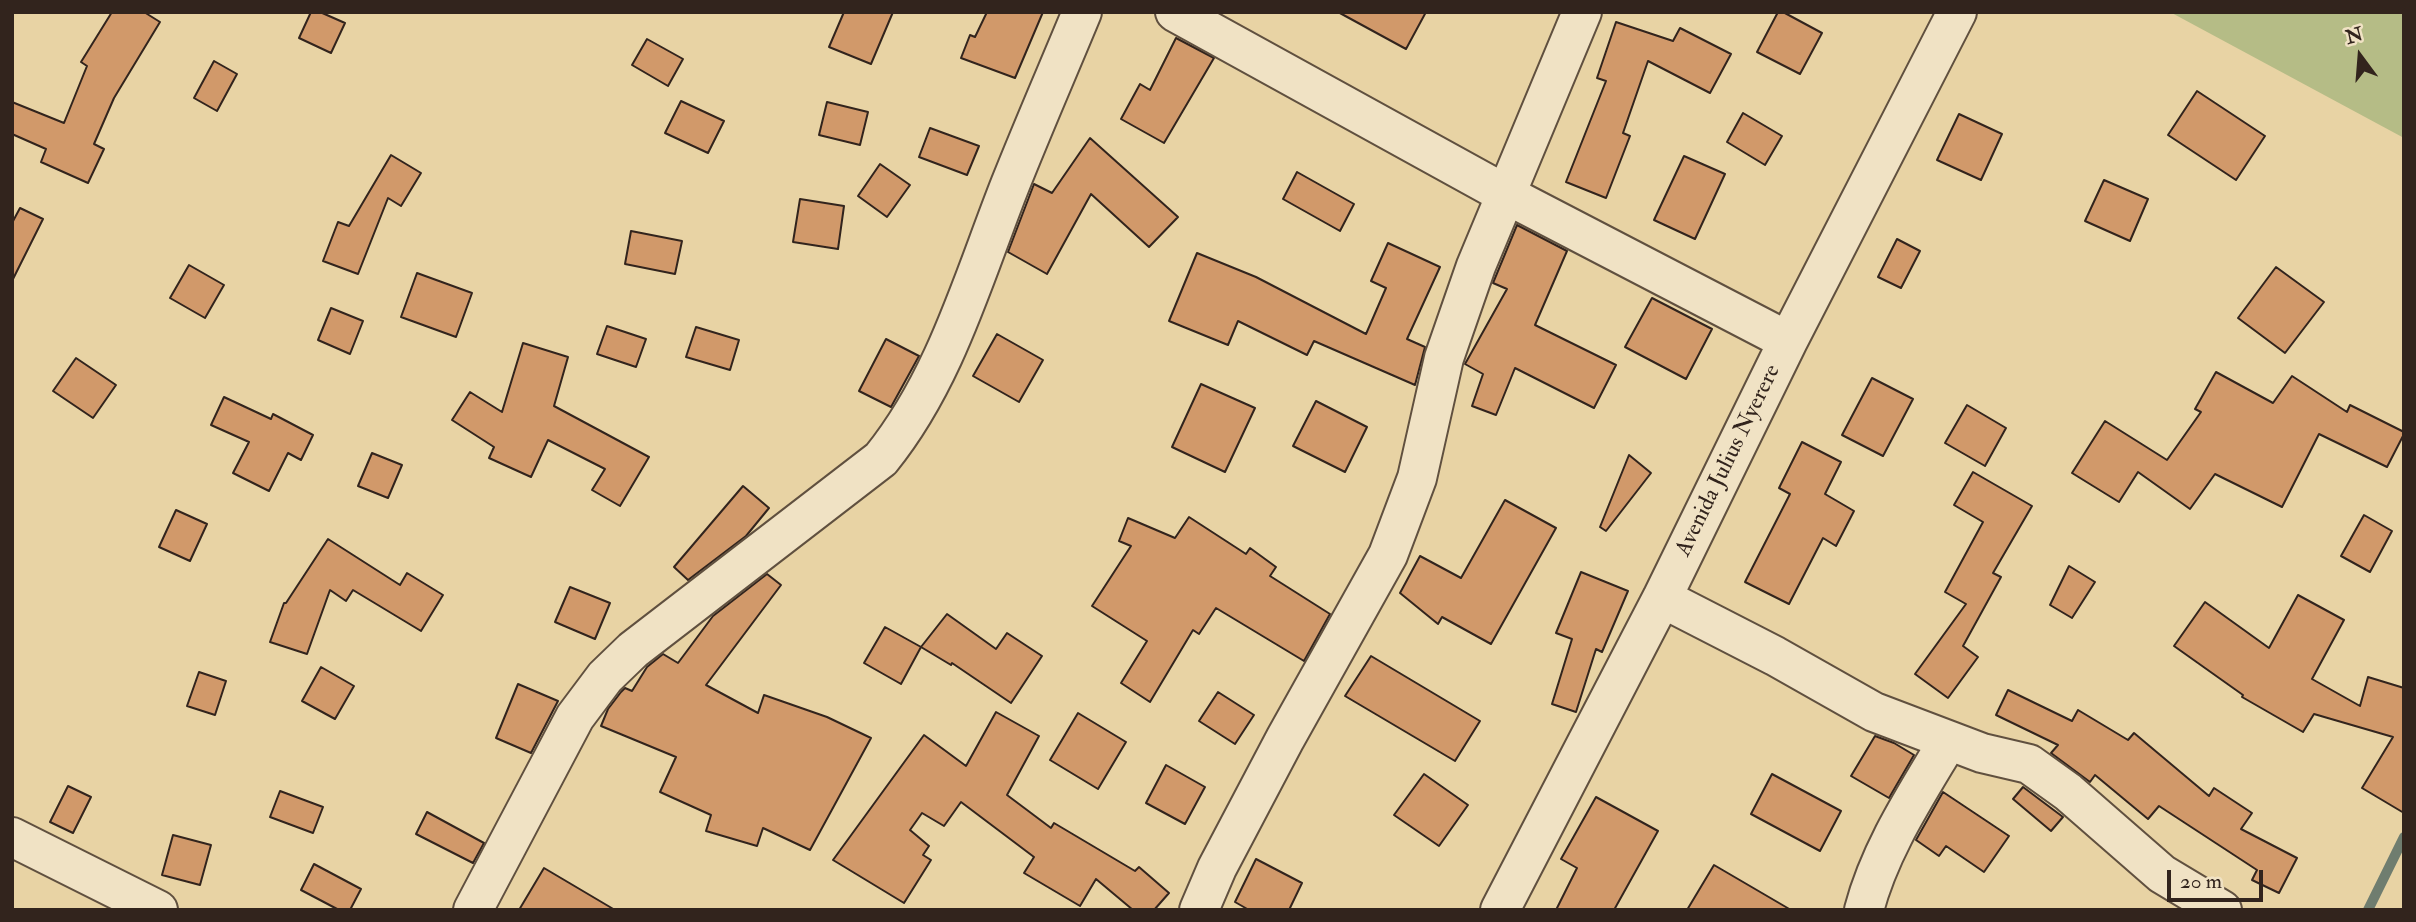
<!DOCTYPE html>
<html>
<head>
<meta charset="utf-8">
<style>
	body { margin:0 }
	#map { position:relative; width:2416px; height:922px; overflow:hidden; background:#e8d3a4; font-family:"IM FELL Double Pica",serif }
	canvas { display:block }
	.frame { position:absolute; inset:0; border:14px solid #32241d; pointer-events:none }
	.north { position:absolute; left:2325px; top:21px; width:70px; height:70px; -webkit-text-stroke:5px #f0e2c4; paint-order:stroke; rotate:344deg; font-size:19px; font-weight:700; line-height:28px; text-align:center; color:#32241d }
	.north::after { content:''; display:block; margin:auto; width:24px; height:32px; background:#32241d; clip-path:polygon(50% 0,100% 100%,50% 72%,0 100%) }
	.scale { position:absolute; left:2167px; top:870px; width:96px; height:32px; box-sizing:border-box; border:4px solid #32241d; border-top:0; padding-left:9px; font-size:21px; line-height:24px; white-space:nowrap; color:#32241d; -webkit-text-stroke:5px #f0e2c4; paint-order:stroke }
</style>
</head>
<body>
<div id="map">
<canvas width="2416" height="922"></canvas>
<div class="frame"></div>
<div class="north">N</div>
<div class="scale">20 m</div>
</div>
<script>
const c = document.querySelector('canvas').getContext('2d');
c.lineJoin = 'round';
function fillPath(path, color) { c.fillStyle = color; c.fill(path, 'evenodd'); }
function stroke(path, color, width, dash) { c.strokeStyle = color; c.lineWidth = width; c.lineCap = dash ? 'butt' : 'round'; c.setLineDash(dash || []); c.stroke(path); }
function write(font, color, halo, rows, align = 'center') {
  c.font = font + ' "IM FELL Double Pica",serif'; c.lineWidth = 5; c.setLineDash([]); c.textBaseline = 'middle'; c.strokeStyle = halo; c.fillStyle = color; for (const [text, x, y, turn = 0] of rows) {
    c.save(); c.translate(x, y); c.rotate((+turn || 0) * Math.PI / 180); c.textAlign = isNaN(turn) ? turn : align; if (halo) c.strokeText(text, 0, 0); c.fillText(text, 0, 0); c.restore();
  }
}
fillPath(new Path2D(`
	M 2170,12 L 2404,12 L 2404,138 Z`), '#b5bc86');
stroke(new Path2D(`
	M 2368,910 L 2404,837`), '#6f7d6f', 10);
const building = new Path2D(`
	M 112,12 L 144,12 L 160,22 L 114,98 L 94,144 L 104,149 L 88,183 L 41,162 L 46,149 L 12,134 L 12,102 L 64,123 L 87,66 L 81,62 Z
	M 311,12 L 320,12 L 345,23 L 331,53 L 299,38 Z
	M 844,12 L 893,12 L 871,64 L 829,47 Z
	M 987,12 L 1043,12 L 1015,78 L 961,58 L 970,35 L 975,37 Z
	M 1338,12 L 1426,12 L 1406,49 Z
	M 1778,12 L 1783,12 L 1822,33 L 1800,74 L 1757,52 Z
	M 1616,22 L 1673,41 L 1680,28 L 1731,54 L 1710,93 L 1648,61 L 1623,133 L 1630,136 L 1606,198 L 1566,182 L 1606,81 L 1597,78 Z
	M 1176,38 L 1214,58 L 1164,143 L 1121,119 L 1140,84 L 1150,90 Z
	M 647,39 L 683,59 L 668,86 L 632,65 Z
	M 214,61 L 237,74 L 217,111 L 194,98 Z
	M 2197,91 L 2265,136 L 2236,180 L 2168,135 Z
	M 681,101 L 724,121 L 708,153 L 665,133 Z
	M 827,102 L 868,112 L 860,145 L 819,135 Z
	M 1743,113 L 1782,136 L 1765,165 L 1727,142 Z
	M 1959,114 L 2002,134 L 1981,180 L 1937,160 Z
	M 930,128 L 979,146 L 967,175 L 919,157 Z
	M 1090,138 L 1178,217 L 1149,247 L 1091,194 L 1047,274 L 1008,252 L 1034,184 L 1052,193 Z
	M 391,155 L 421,173 L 401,206 L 388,198 L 358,274 L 323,261 L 338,222 L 349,226 Z
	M 1684,156 L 1725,174 L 1695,239 L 1654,220 Z
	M 880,164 L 910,185 L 887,217 L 858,196 Z
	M 1297,172 L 1354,204 L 1340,231 L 1283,199 Z
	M 2104,180 L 2148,199 L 2130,241 L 2085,221 Z
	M 800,199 L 844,206 L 838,249 L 793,242 Z
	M 20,208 L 43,219 L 12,281 L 12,223 Z
	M 1517,225 L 1567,251 L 1535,325 L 1616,365 L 1594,408 L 1515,368 L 1496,415 L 1472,406 L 1483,374 L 1465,364 L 1507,289 L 1493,283 Z
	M 631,231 L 682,241 L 675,274 L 625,264 Z
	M 1897,239 L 1920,251 L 1901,288 L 1878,277 Z
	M 1388,243 L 1440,267 L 1407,339 L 1425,347 L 1415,385 L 1314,341 L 1307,355 L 1238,321 L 1228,345 L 1169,321 L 1197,253 L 1256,277 L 1366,334 L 1386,288 L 1371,281 Z
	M 189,265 L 224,285 L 205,318 L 170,298 Z
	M 2276,267 L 2324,302 L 2285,353 L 2238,318 Z
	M 417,273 L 472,293 L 456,337 L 401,317 Z
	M 1652,298 L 1712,329 L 1686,379 L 1625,347 Z
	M 331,308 L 363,321 L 350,354 L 318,340 Z
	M 607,326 L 646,339 L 636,367 L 597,354 Z
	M 696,327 L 739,340 L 730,370 L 686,357 Z
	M 997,334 L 1043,360 L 1019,402 L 973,376 Z
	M 886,339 L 919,356 L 891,407 L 859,391 Z
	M 523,343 L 568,357 L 554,406 L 649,457 L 620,506 L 592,490 L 605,469 L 548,440 L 531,477 L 489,458 L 494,447 L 452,420 L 470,392 L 502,412 Z
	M 76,358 L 116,385 L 93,418 L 53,391 Z
	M 2216,372 L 2273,403 L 2292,376 L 2347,412 L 2350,405 L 2404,432 L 2404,434 L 2387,467 L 2319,434 L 2282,507 L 2215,474 L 2190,509 L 2138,472 L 2119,502 L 2072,473 L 2105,421 L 2167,460 L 2201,412 L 2195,409 Z
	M 1872,378 L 1913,399 L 1883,456 L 1842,435 Z
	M 1201,384 L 1255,408 L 1225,472 L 1172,447 Z
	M 224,397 L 271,419 L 273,414 L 313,435 L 301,460 L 288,453 L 269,491 L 233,473 L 249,442 L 211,425 Z
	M 1316,401 L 1367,427 L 1345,472 L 1293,446 Z
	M 1967,405 L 2006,428 L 1985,466 L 1945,443 Z
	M 1802,442 L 1841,462 L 1825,494 L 1854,511 L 1836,546 L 1823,538 L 1789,604 L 1745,582 L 1790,494 L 1779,488 Z
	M 372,453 L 402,465 L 388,498 L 358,486 Z
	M 1629,455 L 1651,473 L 1606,531 L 1600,527 Z
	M 1973,472 L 2032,506 L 1993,573 L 2001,577 L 1963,646 L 1978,657 L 1948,698 L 1915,674 L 1966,604 L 1945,592 L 1983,522 L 1954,505 Z
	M 743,486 L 769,508 L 746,536 L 688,580 L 674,567 Z
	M 1505,500 L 1556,528 L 1491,644 L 1442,617 L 1438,624 L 1400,593 L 1420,556 L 1461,578 Z
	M 176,510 L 207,524 L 190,561 L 159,547 Z
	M 2364,515 L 2392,531 L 2370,572 L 2341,556 Z
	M 1189,517 L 1246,554 L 1250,548 L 1276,567 L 1270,576 L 1330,614 L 1304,661 L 1216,608 L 1199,634 L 1193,630 L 1150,702 L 1121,683 L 1147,641 L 1092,606 L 1131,546 L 1119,541 L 1128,518 L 1175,538 Z
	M 328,539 L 400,585 L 407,573 L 443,595 L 421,631 L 353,590 L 346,601 L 330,590 L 307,654 L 270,642 L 284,603 L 286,603 Z
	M 2069,566 L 2095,582 L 2072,618 L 2050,605 Z
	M 1581,572 L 1628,591 L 1602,652 L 1596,649 L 1576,712 L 1552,704 L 1572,639 L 1556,633 Z
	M 767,574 L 781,585 L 706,685 L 758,713 L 764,695 L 827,717 L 871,738 L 810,850 L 763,828 L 757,846 L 706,831 L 711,815 L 660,792 L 676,757 L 601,726 L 608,709 L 621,692 L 625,688 L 632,691 L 647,667 L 663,654 L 678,663 L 713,616 Z
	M 570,587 L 610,603 L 595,639 L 555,622 Z
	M 2298,595 L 2344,620 L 2312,679 L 2360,706 L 2368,677 L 2404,688 L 2404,813 L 2362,788 L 2393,737 L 2314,714 L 2303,732 L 2242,697 L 2243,695 L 2174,646 L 2205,602 L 2269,648 Z
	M 947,614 L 996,649 L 1007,633 L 1042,656 L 1011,703 L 952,663 L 951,665 L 921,647 Z
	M 885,627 L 921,647 L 901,684 L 864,663 Z
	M 1371,656 L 1480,721 L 1455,761 L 1345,696 Z
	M 321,667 L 354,686 L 335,719 L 302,701 Z
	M 199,672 L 226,681 L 215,715 L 187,706 Z
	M 518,684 L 558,701 L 531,753 L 496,738 Z
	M 2008,690 L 2072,721 L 2078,710 L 2128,740 L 2134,733 L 2209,796 L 2214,788 L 2252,813 L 2241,829 L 2297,858 L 2279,893 L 2252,880 L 2257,870 L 2159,806 L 2148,819 L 2095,775 L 2090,782 L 2051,753 L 2058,745 L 1996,715 Z
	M 1218,692 L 1254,715 L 1235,744 L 1199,721 Z
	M 996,712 L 1039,736 L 1007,795 L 1051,828 L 1054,823 L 1135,871 L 1139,867 L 1169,893 L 1154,910 L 1133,910 L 1096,879 L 1080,906 L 1024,873 L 1034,857 L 961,802 L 944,826 L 922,813 L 910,830 L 929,846 L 923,855 L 931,860 L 904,903 L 833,860 L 924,735 L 966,766 Z
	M 1078,713 L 1126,742 L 1098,789 L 1050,760 Z
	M 1875,736 L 1894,743 L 1914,755 L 1889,798 L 1851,776 Z
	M 1166,765 L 1205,787 L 1185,824 L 1146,803 Z
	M 1424,774 L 1468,805 L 1439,846 L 1394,815 Z
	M 1772,774 L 1841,811 L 1820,851 L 1751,814 Z
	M 68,786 L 91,797 L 73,833 L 50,822 Z
	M 2023,787 L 2063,817 L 2051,831 L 2013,799 Z
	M 280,791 L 323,807 L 313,833 L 270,817 Z
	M 1943,792 L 2009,836 L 1984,872 L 1946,846 L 1939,856 L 1916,840 Z
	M 1596,797 L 1658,831 L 1614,910 L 1556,910 L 1577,868 L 1561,859 Z
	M 427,812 L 484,843 L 473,863 L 416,834 Z
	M 173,835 L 211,845 L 200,885 L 162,875 Z
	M 1256,859 L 1302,883 L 1289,910 L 1249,910 L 1235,902 Z
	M 314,864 L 361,889 L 350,910 L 339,910 L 301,890 Z
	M 1714,865 L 1791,910 L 1687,910 Z
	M 544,868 L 615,910 L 519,910 Z`);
fillPath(building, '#d1996a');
stroke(building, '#32241d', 2);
const minor = new Path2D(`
	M 1175,12 L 1507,195 L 1788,341
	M 1662,598 L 1775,656 L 1874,712 L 1982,753 L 2029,764 L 2068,792 L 2162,874 L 2222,910
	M 12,837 L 158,910
	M 473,910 L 575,717 L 605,677 L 633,650 L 881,459 C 945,380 973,279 1010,185 C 1033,127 1058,70 1082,12
	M 1199,910 L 1217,868 L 1285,739 L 1388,555 L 1417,478 L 1444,358 L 1476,266 L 1582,12
	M 1500,910 L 1662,598 L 1788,341 L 1957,12
	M 1864,910 C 1880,849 1916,795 1948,741`);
stroke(minor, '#60503f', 42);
stroke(minor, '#f0e2c4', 38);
write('23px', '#32241d', '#f0e2c4', [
	["Avenida Julius Nyerere",1729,461,-64]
]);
</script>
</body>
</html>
